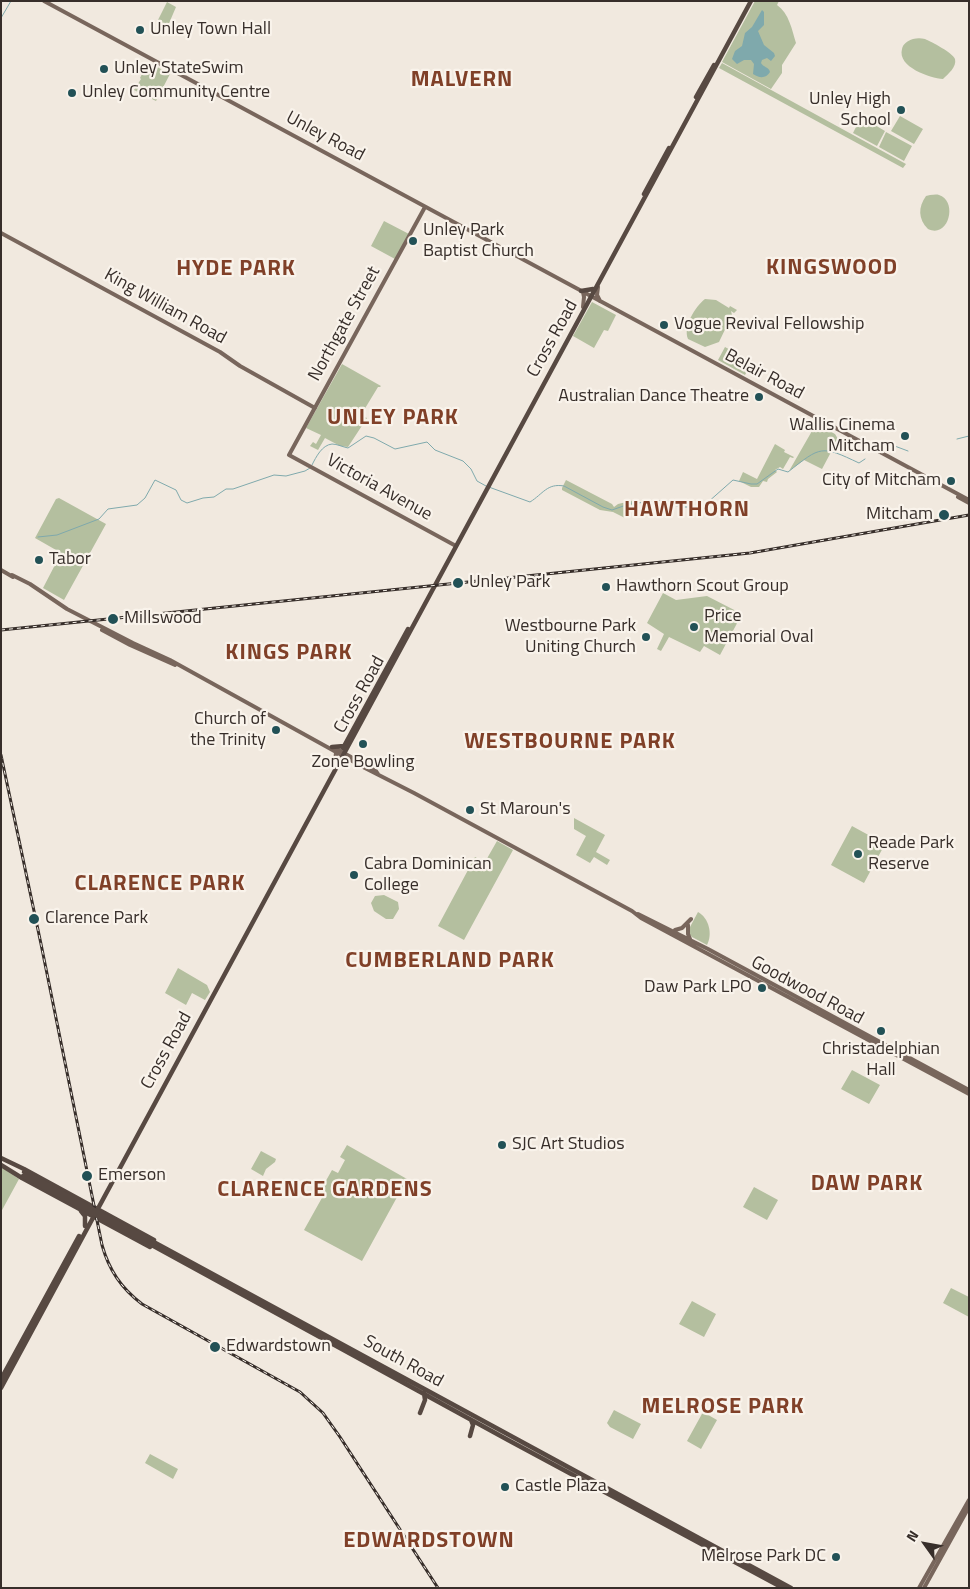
<!DOCTYPE html>
<html>
<head>
<meta charset="utf-8">
<style>
	body { margin:0 }
	#map { position:relative; width:970px; height:1589px; overflow:hidden; background:#f1e9df; font-family:"Titillium Web",sans-serif }
	canvas { display:block }
	.frame { position:absolute; inset:0; border:2px solid #372e2a; pointer-events:none }
	.north { position:absolute; left:900px; top:1519px; width:50px; height:50px; -webkit-text-stroke:4px #f9f3eb; paint-order:stroke; rotate:302deg; font-size:14px; font-weight:700; line-height:20px; text-align:center; color:#372e2a }
	.north::after { content:''; display:block; margin:auto; width:18px; height:22px; background:#372e2a; clip-path:polygon(50% 0,100% 100%,50% 72%,0 100%) }
</style>
</head>
<body>
<div id="map">
<canvas width="970" height="1589"></canvas>
<div class="frame"></div>
<div class="north">N</div>
</div>
<script>
const c = document.querySelector('canvas').getContext('2d');
c.lineJoin = 'round';
function fillPath(path, color) { c.fillStyle = color; c.fill(path, 'evenodd'); }
function stroke(path, color, width, dash) { c.strokeStyle = color; c.lineWidth = width; c.lineCap = dash ? 'butt' : 'round'; c.setLineDash(dash || []); c.stroke(path); }
function write(font, color, halo, rows, align = 'center') {
  c.font = font + ' "Titillium Web",sans-serif'; c.lineWidth = 4.5; c.setLineDash([]); c.textBaseline = 'middle'; c.strokeStyle = halo; c.fillStyle = color; for (const [text, x, y, turn = 0] of rows) {
    c.save(); c.translate(x, y); c.rotate((+turn || 0) * Math.PI / 180); c.textAlign = isNaN(turn) ? turn : align; if (halo) c.strokeText(text, 0, 0); c.fillText(text, 0, 0); c.restore();
  }
}
fillPath(new Path2D(`
	M 755,1 L 779,1 L 777,5 C 789,13 792,30 796,43 L 782,65 L 782,73 L 771,89 L 722,62 Z
	M 167,2 L 176,7 L 167,28 L 164,27 L 162,31 L 157,28 L 161,21 L 158,20 Z
	M 913,39 C 917,38 921,38 925,39 C 932,42 953,53 955,59 C 957,67 948,74 943,79 C 930,78 897,67 902,49 C 903,44 907,41 913,39 Z
	M 148,62 L 170,74 L 156,101 L 134,90 L 141,79 L 140,78 Z
	M 722,63 L 906,164 L 903,168 L 719,68 Z
	M 900,116 L 923,129 L 914,144 L 891,131 Z
	M 861,117 L 885,131 L 877,146 L 853,133 Z
	M 886,132 L 912,146 L 904,161 L 879,147 Z
	M 930,195 C 933,195 936,194 939,195 C 958,201 949,239 928,229 C 918,219 918,207 926,196 Z
	M 384,221 L 409,234 L 395,259 L 371,246 Z
	M 705,299 L 716,300 L 729,308 L 730,306 L 737,310 L 734,313 L 731,311 L 732,315 L 719,342 L 705,347 L 688,339 C 683,326 695,307 705,299 Z
	M 592,302 L 616,315 L 608,331 L 604,330 L 594,348 L 573,336 Z
	M 725,347 L 752,362 L 745,375 L 718,360 Z
	M 342,364 L 381,386 L 380,387 L 378,387 L 361,415 L 367,418 L 348,447 L 340,446 L 325,438 L 318,450 L 310,446 L 313,442 L 316,444 L 321,435 L 306,428 Z
	M 816,424 L 835,434 L 838,439 L 822,469 L 804,460 L 789,471 Z
	M 775,444 L 785,450 L 784,452 L 794,457 L 793,458 L 790,457 L 783,469 L 780,467 L 775,470 L 777,472 L 768,479 L 767,482 L 763,481 L 759,487 L 751,487 L 739,481 L 743,472 L 757,479 Z
	M 566,480 L 612,504 L 614,507 L 618,504 L 635,500 L 625,518 L 613,512 L 600,510 L 562,490 L 562,488 Z
	M 59,498 L 106,524 L 64,600 L 43,588 L 57,561 L 52,558 L 56,550 L 35,538 L 56,499 Z
	M 663,593 L 676,600 L 707,596 L 742,614 L 720,655 L 704,646 L 700,652 L 669,637 L 661,651 L 657,649 L 664,634 L 647,623 Z
	M 574,818 L 605,835 L 596,852 L 610,860 L 607,865 L 594,857 L 590,863 L 576,855 L 586,836 L 574,829 Z
	M 852,826 L 885,844 L 864,883 L 831,865 Z
	M 497,841 L 513,850 L 464,940 L 438,926 L 475,857 L 485,862 Z
	M 384,895 L 398,902 L 399,909 L 393,919 L 386,919 L 374,911 L 371,903 L 375,896 Z
	M 698,912 C 709,918 713,934 707,945 L 692,937 L 689,934 L 690,927 Z
	M 178,968 L 207,985 L 210,992 L 205,1000 L 192,993 L 186,1005 L 165,993 Z
	M 852,1070 L 880,1085 L 869,1104 L 841,1089 Z
	M 347,1145 L 407,1179 L 362,1261 L 304,1230 L 323,1196 L 319,1193 L 332,1170 L 338,1173 L 345,1160 L 340,1157 Z
	M 261,1151 L 276,1159 L 275,1162 L 266,1169 L 263,1176 L 251,1169 Z
	M 1,1167 L 19,1179 L 1,1212 Z
	M 754,1187 L 778,1200 L 767,1220 L 743,1207 Z
	M 951,1288 L 969,1297 L 969,1317 L 943,1303 Z
	M 692,1301 L 716,1314 L 704,1337 L 679,1324 Z
	M 614,1410 L 641,1424 L 633,1439 L 610,1427 L 607,1423 Z
	M 703,1412 L 717,1420 L 701,1449 L 687,1441 Z
	M 150,1454 L 178,1469 L 173,1479 L 145,1463 Z`), '#b4bf9f');
fillPath(new Path2D(`
	M 762,10 L 764,12 L 764,25 L 758,31 L 764,45 L 774,53 L 775,56 L 771,61 L 767,58 L 762,60 L 761,63 C 763,67 769,67 770,72 C 766,79 759,78 753,74 L 754,64 L 751,60 L 744,60 L 737,64 L 732,59 L 735,51 L 742,46 L 745,33 L 752,27 Z`), '#7fa9ac');
stroke(new Path2D(`
	M 1,18 L 11,1
	M 957,439 L 969,436
	M 892,445 L 908,451
	M 312,465 C 316,457 322,445 332,444 C 337,444 343,447 348,448 L 366,436 L 374,438 L 395,449 L 427,442 L 435,450 L 463,461 L 471,469 L 477,481 L 486,486 L 530,502 C 543,494 547,483 564,486 L 603,507 L 612,510 L 632,503
	M 638,503 L 666,500 L 679,507 L 701,507
	M 707,503 L 733,480 L 751,484 L 757,484 L 778,469 L 788,472 C 821,446 821,445 859,463 L 865,459
	M 38,537 L 57,535 L 99,519 L 108,509 L 137,505 L 145,498 L 155,480 L 176,490 L 181,500 L 187,503 L 203,498 L 214,497 L 226,489 L 233,489 L 274,475 L 286,476 L 305,471 L 310,468`), '#7fa9ac', 1);
stroke(new Path2D(`
	M 44,1 L 969,500
	M 425,207 L 289,455 L 456,546
	M 1,233 L 220,352 L 240,366 L 315,408
	M 598,287 L 597,295 L 600,301
	M 583,292 L 584,297 L 583,307
	M 958,497 L 969,503
	M 1,570 L 13,577
	M 12,575 L 30,584 L 67,609 L 133,643 L 170,660 L 365,768 L 414,793 L 632,911 L 641,918 L 969,1094
	M 102,630 L 130,645 L 175,665
	M 333,747 L 376,771 L 378,774
	M 335,764 L 336,752
	M 638,914 L 708,949 L 969,1090
	M 688,925 L 688,934 L 690,939
	M 675,930 L 682,928 L 691,919
	M 919,1588 L 969,1500
	M 924,1588 L 969,1507`), '#78665c', 4);
stroke(new Path2D(`
	M 696,97 L 714,65
	M 644,194 L 669,148
	M 581,291 L 593,289
	M 332,747 L 344,746
	M 343,748 L 408,629
	M 1,1158 L 24,1169 L 154,1240
	M 1,1165 L 22,1178 L 150,1247
	M 81,1211 L 85,1216 L 85,1226
	M 150,1240 L 791,1588
	M 148,1243 L 508,1440 L 783,1588
	M 1,1379 L 79,1236
	M 1,1388 L 751,1
	M 420,1413 L 425,1400 L 424,1393
	M 470,1436 L 473,1425 L 471,1420`), '#574942', 4.5);
const rail = new Path2D(`
	M 1,630 L 750,553 L 969,515
	M 1,755 L 41,944 L 102,1245 C 109,1270 121,1288 142,1304 L 300,1392 L 323,1413 L 340,1437 L 438,1588`);
stroke(rail, '#372e2a', 3);
stroke(rail, '#f9f3eb', 1, [4]);
stroke(new Path2D(`
	M 24,1172 L 150,1240
	M 23,1176 L 148,1243`), '#574942', 4.5);
for (const [x, y, r, color] of [
	[140,30,5,"#225156"],
	[104,69,5,"#225156"],
	[72,93,5,"#225156"],
	[901,110,5,"#225156"],
	[413,241,5,"#225156"],
	[664,325,5,"#225156"],
	[759,397,5,"#225156"],
	[905,436,5,"#225156"],
	[951,481,5,"#225156"],
	[944,515,6,"#225156"],
	[39,560,5,"#225156"],
	[458,583,6,"#225156"],
	[606,587,5,"#225156"],
	[113,619,6,"#225156"],
	[694,627,5,"#225156"],
	[646,637,5,"#225156"],
	[276,730,5,"#225156"],
	[363,744,5,"#225156"],
	[470,810,5,"#225156"],
	[858,854,5,"#225156"],
	[354,875,5,"#225156"],
	[34,919,6,"#225156"],
	[762,988,5,"#225156"],
	[881,1031,5,"#225156"],
	[502,1145,5,"#225156"],
	[87,1176,6,"#225156"],
	[215,1347,6,"#225156"],
	[505,1487,5,"#225156"],
	[836,1557,5,"#225156"]
]) { const dot = new Path2D(); dot.arc(x, y, r, 0, 2 * Math.PI); c.fillStyle = color; c.fill(dot); stroke(dot, '#f9f3eb', 2); }
write('18px', '#372e2a', '#f9f3eb', [
	["Unley Town Hall",150,30],
	["Unley StateSwim",114,69],
	["Unley Community Centre",82,93],
	["Unley High",891,100,"right"],
	["School",891,121,"right"],
	["Unley Park",423,231],
	["Baptist Church",423,252],
	["Vogue Revival Fellowship",674,325],
	["Australian Dance Theatre",749,397,"right"],
	["Wallis Cinema",895,426,"right"],
	["Mitcham",895,447,"right"],
	["City of Mitcham",941,481,"right"],
	["Mitcham",933,515,"right"],
	["Tabor",49,560],
	["Unley Park",469,583],
	["Hawthorn Scout Group",616,587],
	["Price",704,617],
	["Memorial Oval",704,638],
	["Millswood",124,619],
	["Westbourne Park",636,627,"right"],
	["Uniting Church",636,648,"right"],
	["Church of",266,720,"right"],
	["the Trinity",266,741,"right"],
	["Zone Bowling",363,763,"center"],
	["St Maroun's",480,810],
	["Reade Park",868,844],
	["Reserve",868,865],
	["Cabra Dominican",364,865],
	["College",364,886],
	["Clarence Park",45,919],
	["Daw Park LPO",752,988,"right"],
	["Christadelphian",881,1050,"center"],
	["Hall",881,1071,"center"],
	["SJC Art Studios",512,1145],
	["Emerson",98,1176],
	["Edwardstown",226,1347],
	["Castle Plaza",515,1487],
	["Melrose Park DC",826,1557,"right"]
], 'left');
write('18px', '#372e2a', '#f9f3eb', [
	["Unley Road",325,137,28],
	["King William Road",165,307,29],
	["Northgate Street",345,324,-61],
	["Cross Road",553,339,-61],
	["Belair Road",764,375,28],
	["Victoria Avenue",379,488,29],
	["Cross Road",360,695,-61],
	["Goodwood Road",807,991,28],
	["Cross Road",167,1051,-61],
	["South Road",403,1362,29]
]);
c.letterSpacing = '1px';
write('bold 22px', '#804028', '#f9f3eb', [
	["MALVERN",462,81],
	["KINGSWOOD",832,269],
	["HYDE PARK",236,270],
	["UNLEY PARK",393,419],
	["HAWTHORN",687,511],
	["KINGS PARK",289,654],
	["WESTBOURNE PARK",570,743],
	["CLARENCE PARK",160,885],
	["CUMBERLAND PARK",450,962],
	["DAW PARK",867,1185],
	["CLARENCE GARDENS",325,1191],
	["MELROSE PARK",723,1408],
	["EDWARDSTOWN",429,1542]
]);
c.letterSpacing = '0px';
</script>
</body>
</html>
